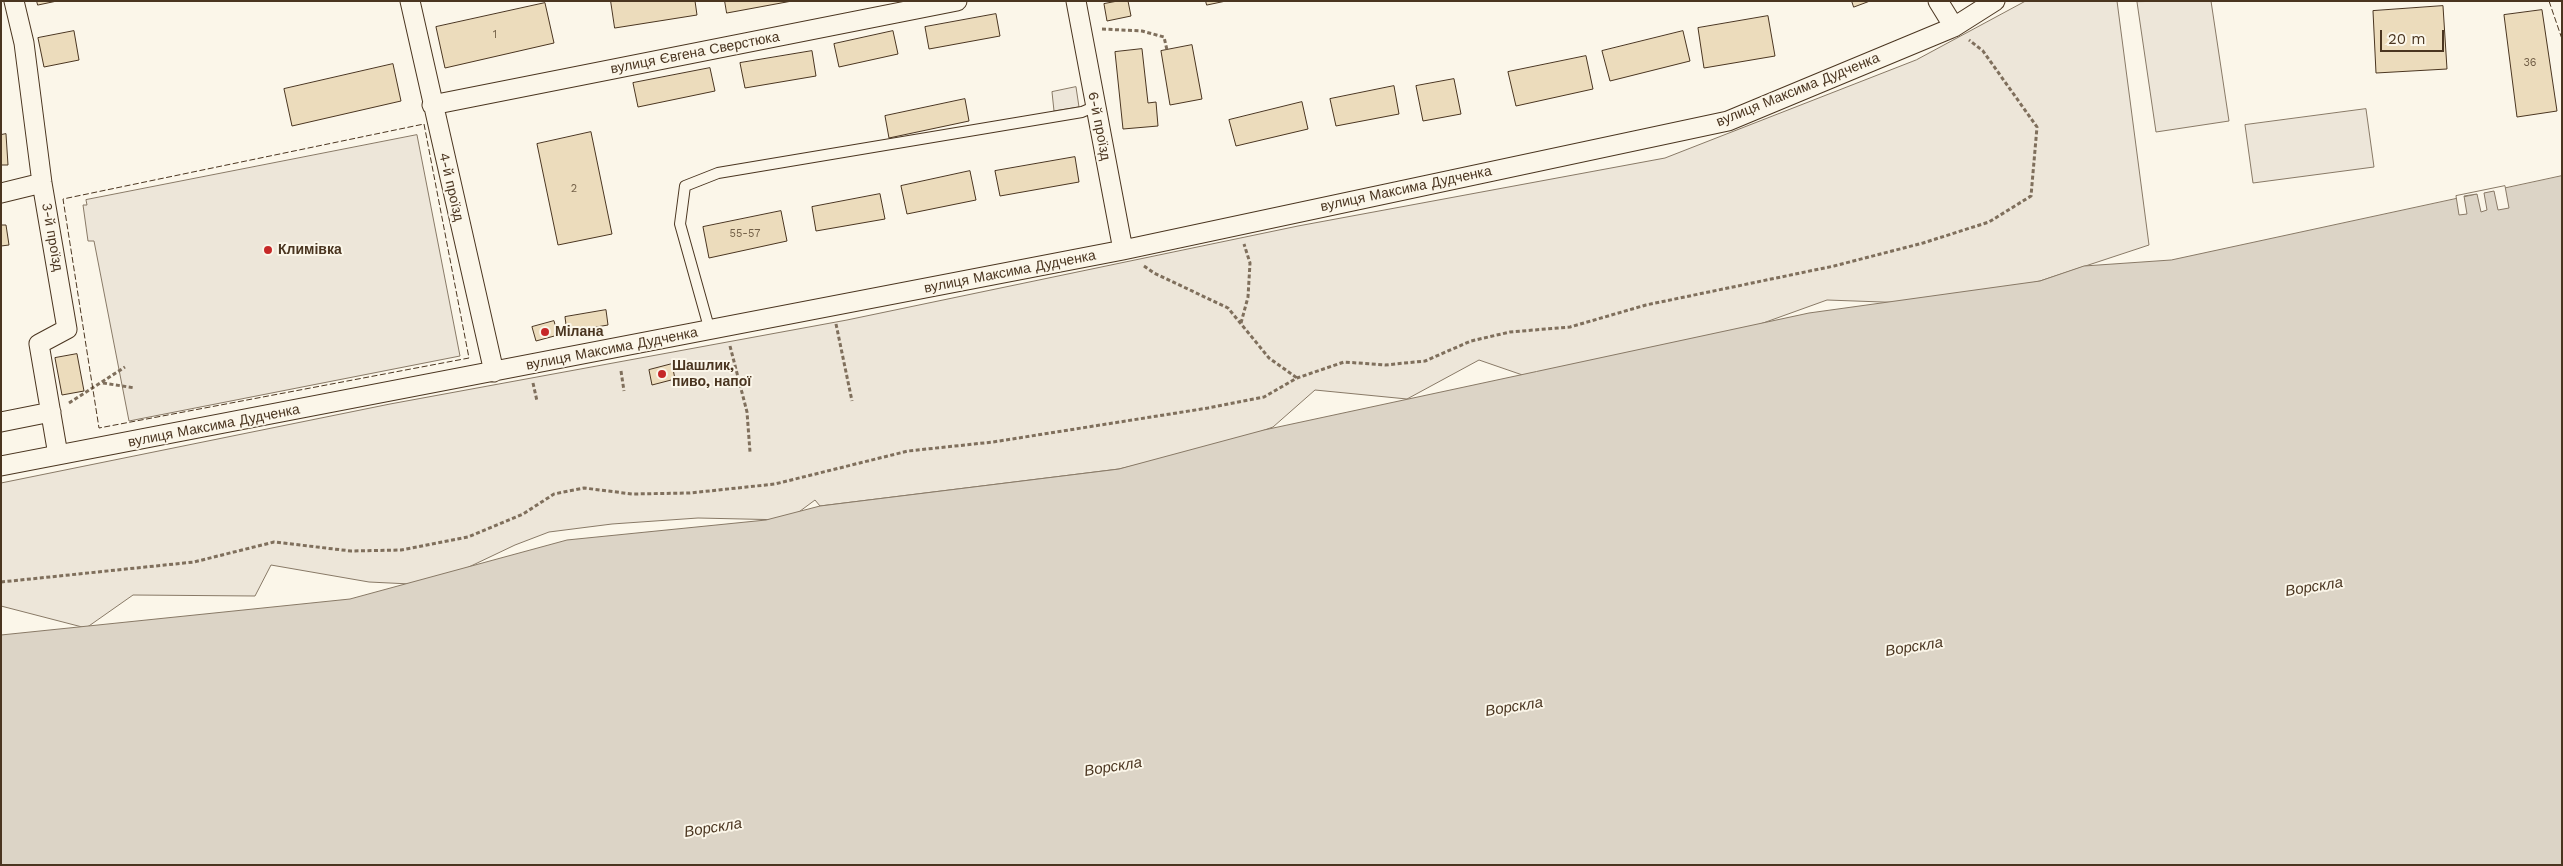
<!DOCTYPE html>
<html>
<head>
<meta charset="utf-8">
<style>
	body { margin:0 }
	#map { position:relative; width:2563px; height:866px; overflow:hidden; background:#fbf6e9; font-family:"Work Sans",sans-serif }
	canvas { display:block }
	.frame { position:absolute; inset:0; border:2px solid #4a3520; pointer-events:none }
	.scale { position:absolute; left:2380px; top:30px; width:64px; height:22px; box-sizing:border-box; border:2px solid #4a3520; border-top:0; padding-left:6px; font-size:15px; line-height:18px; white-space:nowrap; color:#4a3520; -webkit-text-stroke:4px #fbf6e9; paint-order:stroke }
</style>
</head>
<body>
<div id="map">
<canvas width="2563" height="866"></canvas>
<div class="frame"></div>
<div class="scale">20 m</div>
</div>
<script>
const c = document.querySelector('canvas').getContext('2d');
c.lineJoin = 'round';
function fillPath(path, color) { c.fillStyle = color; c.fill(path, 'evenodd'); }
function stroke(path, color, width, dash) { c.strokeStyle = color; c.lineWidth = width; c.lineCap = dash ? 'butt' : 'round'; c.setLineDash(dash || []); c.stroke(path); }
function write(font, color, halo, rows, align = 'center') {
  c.font = font + ' "Work Sans",sans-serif'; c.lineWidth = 4; c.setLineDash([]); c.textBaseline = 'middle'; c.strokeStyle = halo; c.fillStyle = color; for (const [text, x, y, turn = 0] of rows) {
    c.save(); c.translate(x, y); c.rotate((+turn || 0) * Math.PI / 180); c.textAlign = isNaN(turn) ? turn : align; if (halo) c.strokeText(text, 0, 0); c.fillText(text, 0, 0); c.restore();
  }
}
const green = new Path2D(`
	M 2026,1 L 2117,1 L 2149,245 L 2040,281 L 1938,304 L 1827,300 L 1702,345 L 1537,380 L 1479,360 L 1407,399 L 1315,390 L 1273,427 L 1223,445 L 1119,469 L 820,506 L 815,500 L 788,520 L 698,518 L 612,524 L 549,532 L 515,545 L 431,585 L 369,582 L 271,565 L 255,596 L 133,595 L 86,628 L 1,606 L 1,483 L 390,404 L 847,320 L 1298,226 L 1665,158 L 1916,60 Z
	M 2211,1 L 2229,121 L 2156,132 L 2137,2 Z
	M 1076,87 L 1079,107 L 1054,111 L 1052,92 Z
	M 2366,109 L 2374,167 L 2253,183 L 2245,125 Z
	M 417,135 L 460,356 L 129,421 L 94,241 L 88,241 L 83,205 L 87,205 L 86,200 Z`);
fillPath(green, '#ede6d9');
stroke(green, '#887966', 1);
const water = new Path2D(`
	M 2562,176 L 2562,865 L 1,865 L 1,635 L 350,599 L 567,540 L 766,520 L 820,506 L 1119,469 L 1264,430 L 1809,313 L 2040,281 L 2084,266 L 2171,260 Z`);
fillPath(water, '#dcd4c6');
stroke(water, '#887966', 1);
const pier = new Path2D(`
	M 2505,186 L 2509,208 L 2498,210 L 2494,191 L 2484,193 L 2487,210 L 2481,212 L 2477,194 L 2464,196 L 2467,214 L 2459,215 L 2456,196 Z`);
fillPath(pier, '#fbf6e9');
stroke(pier, '#887966', 1);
const building = new Path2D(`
	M 37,1 L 57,1 L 38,5 Z
	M 611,1 L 695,1 L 697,15 L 615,28 Z
	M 725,1 L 792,1 L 727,13 Z
	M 1118,1 L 1128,1 L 1131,16 L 1107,21 L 1104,4 Z
	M 1206,1 L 1226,1 L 1207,5 Z
	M 1852,1 L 1870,1 L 1854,7 Z
	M 545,3 L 554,43 L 445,68 L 436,27 Z
	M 2443,6 L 2447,69 L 2376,73 L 2373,11 Z
	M 2542,10 L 2557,111 L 2517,117 L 2504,15 Z
	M 996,14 L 1000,36 L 929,49 L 925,27 Z
	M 1768,16 L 1775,56 L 1704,68 L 1698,28 Z
	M 74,31 L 79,60 L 44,67 L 38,38 Z
	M 893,31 L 898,54 L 839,67 L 834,44 Z
	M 1683,31 L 1690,61 L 1610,81 L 1602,51 Z
	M 1192,45 L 1202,99 L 1170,105 L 1161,51 Z
	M 1142,49 L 1148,103 L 1156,102 L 1158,126 L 1123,129 L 1115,52 Z
	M 812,51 L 816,76 L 745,88 L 740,63 Z
	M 1586,56 L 1593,89 L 1516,106 L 1508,72 Z
	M 393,64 L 401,101 L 292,126 L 284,89 Z
	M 710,68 L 715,91 L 638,107 L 633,83 Z
	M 1454,79 L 1461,114 L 1423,121 L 1416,86 Z
	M 1394,86 L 1399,114 L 1336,126 L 1330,99 Z
	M 965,99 L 969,121 L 889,138 L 885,116 Z
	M 1302,102 L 1308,129 L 1236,146 L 1229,120 Z
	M 591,132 L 612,234 L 558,245 L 537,144 Z
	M 6,134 L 8,165 L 1,165 L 1,135 Z
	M 1075,157 L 1079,182 L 1000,196 L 995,171 Z
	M 970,171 L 976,200 L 907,214 L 901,186 Z
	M 880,194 L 885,219 L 816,231 L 812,207 Z
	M 781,211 L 787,241 L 709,258 L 703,227 Z
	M 1,225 L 6,225 L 9,245 L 1,246 Z
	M 606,310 L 608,325 L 567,332 L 565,317 Z
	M 554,321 L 558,335 L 536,341 L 532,327 Z
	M 77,354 L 84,391 L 62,395 L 55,358 Z
	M 672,364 L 675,379 L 652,385 L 649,370 Z`);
fillPath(building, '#ecdcbc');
stroke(building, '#4a3520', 1);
const lane = new Path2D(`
	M 710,331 L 680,224 L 685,186 L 718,173 L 1082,112 L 1096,106`);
const street = new Path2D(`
	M 14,1 L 24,43 L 42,183 L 67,329 L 39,344 L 58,455
	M 410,1 L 494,372
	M 1076,1 L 1123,250
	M 1938,1 L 1954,27
	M 432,105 L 957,1
	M 1,193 L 42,183
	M 1,422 L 51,412
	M 1,466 L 1123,250 L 1728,121 L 1954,27 L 1995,1`);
stroke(lane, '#4a3520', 12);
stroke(street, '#4a3520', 21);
stroke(new Path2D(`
	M 1102,29 L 1142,31 L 1164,37 L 1167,50
	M 1144,266 L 1154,273 L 1228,308 L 1269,358 L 1297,378
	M 1241,323 L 1248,297 L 1250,263 L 1244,244
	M 836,324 L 852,401
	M 730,346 L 747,412 L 750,452
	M 621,371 L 624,391
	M 103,383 L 135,388
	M 533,383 L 537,401
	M 69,403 L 125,367
	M 1,582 L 194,562 L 274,542 L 351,551 L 401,550 L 468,537 L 523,514 L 554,494 L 584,488 L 632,494 L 690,493 L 775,484 L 908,451 L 993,442 L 1208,408 L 1264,397 L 1297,378 L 1344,362 L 1385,365 L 1425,361 L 1471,341 L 1510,332 L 1570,327 L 1646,305 L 1834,266 L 1923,243 L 1989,222 L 2031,196 L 2037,127 L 1983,51 L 1969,40`), '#7f6f5c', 3, [4, 2.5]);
stroke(lane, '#fbf6e9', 10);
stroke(street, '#fbf6e9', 19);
stroke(new Path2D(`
	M 2549,1 L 2562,39
	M 424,124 L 469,358 L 99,428 L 63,199 Z`), '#4a3520', 1, [6, 2.5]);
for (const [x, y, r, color] of [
	[268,250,5,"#c62828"],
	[545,332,5,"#c62828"],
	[662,374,5,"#c62828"]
]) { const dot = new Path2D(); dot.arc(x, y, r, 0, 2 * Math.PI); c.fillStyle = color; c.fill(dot); stroke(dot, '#fbf6e9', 2); }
write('11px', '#725f47', null, [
	["1",495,35],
	["36",2530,63],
	["2",574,189],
	["55-57",745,234]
]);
write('14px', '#4a3520', '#fbf6e9', [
	["вулиця Євгена Сверстюка",695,53,-11],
	["вулиця Максима Дудченка",1798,90,-22],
	["6-й проїзд",1099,126,79],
	["4-й проїзд",451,187,77],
	["вулиця Максима Дудченка",1406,189,-12],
	["3-й проїзд",52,237,80],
	["вулиця Максима Дудченка",1010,272,-11],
	["вулиця Максима Дудченка",612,349,-11],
	["вулиця Максима Дудченка",214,426,-11]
]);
write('bold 14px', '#4a3520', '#fbf6e9', [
	["Климівка",278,250],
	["Мілана",555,332],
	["Шашлик,",672,366],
	["пиво, напої",672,382]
], 'left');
write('italic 15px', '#4a3520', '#fbf6e9', [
	["Ворскла",2314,587,-9],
	["Ворскла",1914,647,-9],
	["Ворскла",1514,707,-9],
	["Ворскла",1113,767,-9],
	["Ворскла",713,828,-9]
]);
</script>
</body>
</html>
